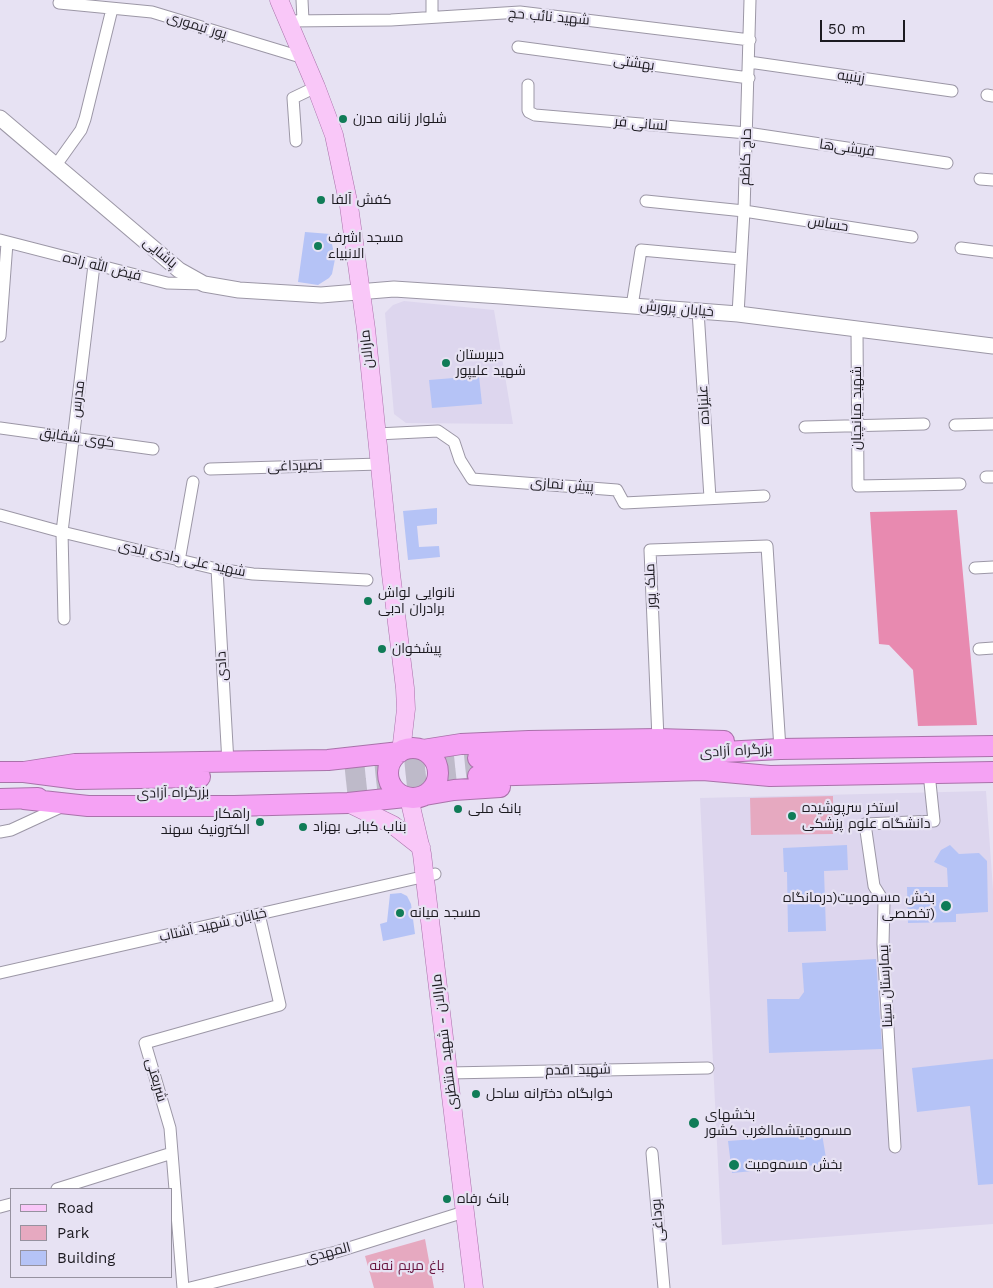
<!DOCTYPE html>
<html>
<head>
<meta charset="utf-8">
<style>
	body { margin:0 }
	#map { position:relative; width:993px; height:1288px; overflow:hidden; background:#e7e2f3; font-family:"Work Sans",sans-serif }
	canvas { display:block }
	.legend { position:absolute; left:10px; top:1188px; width:162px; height:90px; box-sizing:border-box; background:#e7e2f3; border:1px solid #96929f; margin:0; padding:6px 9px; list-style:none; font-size:15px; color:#1c1a20 }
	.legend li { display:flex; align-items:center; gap:10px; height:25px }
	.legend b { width:25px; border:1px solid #96929f }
	.scale { position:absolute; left:820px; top:20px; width:85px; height:22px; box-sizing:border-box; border:2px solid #1c1a20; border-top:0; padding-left:6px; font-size:15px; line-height:18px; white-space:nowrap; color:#1c1a20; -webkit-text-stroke:4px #e7e2f3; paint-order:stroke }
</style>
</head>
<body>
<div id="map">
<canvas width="993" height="1288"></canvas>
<ul class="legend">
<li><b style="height:6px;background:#f9c7f8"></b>Road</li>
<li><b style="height:14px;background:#e6a9c0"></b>Park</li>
<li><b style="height:14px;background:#b5c3f6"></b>Building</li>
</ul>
<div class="scale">50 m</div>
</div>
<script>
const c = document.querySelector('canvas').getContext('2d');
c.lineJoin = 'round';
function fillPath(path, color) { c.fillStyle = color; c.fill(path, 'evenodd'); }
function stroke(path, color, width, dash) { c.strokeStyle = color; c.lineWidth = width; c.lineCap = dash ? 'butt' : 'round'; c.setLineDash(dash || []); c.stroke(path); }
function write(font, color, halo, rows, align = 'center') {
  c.font = font + ' "Work Sans",Cairo,sans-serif'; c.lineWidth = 4.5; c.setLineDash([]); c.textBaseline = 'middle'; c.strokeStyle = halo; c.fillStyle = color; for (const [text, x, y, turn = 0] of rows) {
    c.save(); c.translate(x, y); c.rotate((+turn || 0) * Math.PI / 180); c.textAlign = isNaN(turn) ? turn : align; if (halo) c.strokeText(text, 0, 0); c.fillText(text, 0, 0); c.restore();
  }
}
fillPath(new Path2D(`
	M 404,301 L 494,310 L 513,424 L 406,423 L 394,414 L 385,313 L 393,305 Z
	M 986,791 L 993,890 L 993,1224 L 722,1245 L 700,798 Z`), '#ddd6ee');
fillPath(new Path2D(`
	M 833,796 L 833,834 L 751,835 L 750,798 Z
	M 425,1239 L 434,1288 L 374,1288 L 365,1256 Z`), '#e6a9c0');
fillPath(new Path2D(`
	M 957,510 L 977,725 L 918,726 L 913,670 L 889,645 L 879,644 L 870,512 Z`), '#e88ab0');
fillPath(new Path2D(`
	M 305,232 L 330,234 L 335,259 L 332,274 L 329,278 L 318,285 L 298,282 Z
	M 479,376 L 482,404 L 432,408 L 429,380 Z
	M 437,508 L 437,524 L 417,526 L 419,547 L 439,546 L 440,557 L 408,560 L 403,511 Z
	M 847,845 L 848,870 L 824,871 L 826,931 L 788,932 L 787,872 L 784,872 L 783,848 Z
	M 950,845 L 959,854 L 979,853 L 987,861 L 988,912 L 956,914 L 956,922 L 908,923 L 907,887 L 948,887 L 947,868 L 934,862 L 941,850 Z
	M 401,893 L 407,896 L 411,904 L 415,934 L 383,941 L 380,924 L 387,922 L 390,894 Z
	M 876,959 L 882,1049 L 769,1053 L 767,999 L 799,999 L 804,992 L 802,963 Z
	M 993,1059 L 993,1184 L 978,1185 L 970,1106 L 917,1112 L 912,1068 Z
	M 822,1134 L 827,1164 L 732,1173 L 728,1141 Z`), '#b5c3f6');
stroke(new Path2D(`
	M 345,771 L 478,758
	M 347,790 L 478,776`), '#bebac9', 20, [20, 10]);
const street = new Path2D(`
	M 302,0 L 303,20
	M 59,3 L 152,12 L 304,58
	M 432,17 L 432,0
	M 288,21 L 391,20 L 520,12 L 750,40
	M 518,47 L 749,78
	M 749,62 L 952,91
	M 528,85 L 528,110 L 529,112 L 535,115 L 747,133 L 947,163
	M 987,95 L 993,96
	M 296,141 L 293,98 L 316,87
	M 56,165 L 81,130 L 85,119 L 112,9
	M 980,179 L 993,180
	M 646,201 L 744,211 L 912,237
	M 0,240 L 167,283 L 203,284
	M 961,248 L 993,252
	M 632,306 L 641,250 L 741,259
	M 698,311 L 710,498
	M 738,314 L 744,211 L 750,0
	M 857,329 L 858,486 L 960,484
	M 0,336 L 7,243
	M 955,425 L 993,424
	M 805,427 L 924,424
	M 0,428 L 153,449
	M 377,434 L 438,431 L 454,442 L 460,460 L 472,479 L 617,490 L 624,503 L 764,496
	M 210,469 L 380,464
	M 986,477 L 993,477
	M 0,515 L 62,532 L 217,569 L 253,574 L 367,580
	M 179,561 L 193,482
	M 975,568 L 993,567
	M 217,569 L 228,763
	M 64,619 L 62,532 L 94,265
	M 979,649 L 993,648
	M 658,739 L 650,550 L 767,546 L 780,749
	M 0,832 L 11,830 L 63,806
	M 0,973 L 435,874
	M 448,1073 L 708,1068
	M 895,1147 L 883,944 L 884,902 L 874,886 L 865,824 L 934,821 L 929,773
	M 652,1153 L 664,1288
	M 57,1189 L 172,1153
	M 0,1207 L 11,1204
	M 183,1288 L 170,1128 L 145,1043 L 280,1005 L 259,914
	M 190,1288 L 336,1252 L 464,1212`);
const secondary = new Path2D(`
	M 0,118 L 179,270 L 204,284 L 239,290 L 321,295 L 394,289 L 501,296 L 738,314 L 993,346`);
const primary = new Path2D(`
	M 279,0 L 316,87 L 334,135 L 349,206 L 366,329 L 391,574 L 405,688 L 406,709 L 401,752
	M 409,798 L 422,854 L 474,1288
	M 348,803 L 393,825 L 421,847`);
const highway = new Path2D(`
	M388 773a25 25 0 1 1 50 0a25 25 0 1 1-50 0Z
	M 423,750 L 461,744 L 529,741 L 658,739 L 724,741
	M 478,758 L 704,753 L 780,749 L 993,746
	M 0,772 L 24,772 L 78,779 L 200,777
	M 24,772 L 75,764 L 328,760 L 400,752
	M 478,776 L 703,770 L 770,776 L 993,772
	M 425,795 L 454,790 L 500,787
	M 0,799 L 38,798
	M 24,799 L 88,806 L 234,806 L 348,803 L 405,797`);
stroke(street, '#9c97a6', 13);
stroke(secondary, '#9c97a6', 17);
stroke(primary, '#a972aa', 19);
stroke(highway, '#a972aa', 22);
stroke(street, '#fff', 11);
stroke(secondary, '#fff', 15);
stroke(primary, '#f9c7f8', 18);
stroke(highway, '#f5a2f4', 20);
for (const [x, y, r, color] of [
	[343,119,5,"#107c57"],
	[321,200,5,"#107c57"],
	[318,246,5,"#107c57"],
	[446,363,5,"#107c57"],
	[368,601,5,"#107c57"],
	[382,649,5,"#107c57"],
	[458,809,5,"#107c57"],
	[792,816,5,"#107c57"],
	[260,822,5,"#107c57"],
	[303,827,5,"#107c57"],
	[946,906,6,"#107c57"],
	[400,913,5,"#107c57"],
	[476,1094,5,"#107c57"],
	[694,1123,6,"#107c57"],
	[734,1165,6,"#107c57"],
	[447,1199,5,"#107c57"]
]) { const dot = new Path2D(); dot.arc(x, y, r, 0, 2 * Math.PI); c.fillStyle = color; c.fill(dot); stroke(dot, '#e7e2f3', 2); }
write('14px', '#1c1a20', '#e7e2f3', [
	["شهید نائب حج",549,17,5],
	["پور تیموری",197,26,17],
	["بهشتی",634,63,8],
	["زینبیه",851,77,8],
	["لسانی فر",641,124,5],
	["قریشی‌ها",847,148,8],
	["حاج کاظم",746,157,-88],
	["حساس",828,224,9],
	["پاشایی",160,253,40],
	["فیض الله زاده",102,267,14],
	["خیابان پرورش",677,309,5],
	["مارالان",367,349,-96],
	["مدرس",78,399,-83],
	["علیزاده",704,405,-93],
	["شهید میانچیان",857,408,-90],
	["کوی شقایق",77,438,8],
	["نصیرداغی",295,466,-2],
	["پیش نمازی",562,485,4],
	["شهید علی دادی بلدی",182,559,12],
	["ملک پور",651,586,-93],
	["دادی",222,666,-93],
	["بزرگراه آزادی",736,751,-3],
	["بزرگراه آزادی",173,793,-1],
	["خیابان شهید آشتاب",213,925,-13],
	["بیمارستان سینا",886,986,-93],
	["مارالان - شهید منتظری",445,1042,-97],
	["شهید اقدم",578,1070,-1],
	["شریعتی",156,1080,74],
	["بوداغی",658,1220,-95],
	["المهدی",328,1253,-15]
]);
write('14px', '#1c1a20', '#e7e2f3', [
	["شلوار زنانه مدرن",353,119],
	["کفش آلفا",331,200],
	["مسجد اشرف",328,238],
	["الانبیاء",328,254],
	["دبیرستان",456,355],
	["شهید علیپور",456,371],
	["نانوایی لواش",378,593],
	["برادران ادبی",378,609],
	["پیشخوان",392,649],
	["استخر سرپوشیده",802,808],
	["دانشگاه علوم پزشکی",802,824],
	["بانک ملی",468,809],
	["راهکار",250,814,"right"],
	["الکترونیک سهند",250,830,"right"],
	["بناب کبابی بهزاد",313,827],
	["بخش مسمومیت(درمانگاه",935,898,"right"],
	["تخصصی)",935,914,"right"],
	["مسجد میانه",410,913],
	["خوابگاه دخترانه ساحل",486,1094],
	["بخشهای",705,1115],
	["مسمومیتشمالغرب کشور",705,1131],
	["بخش مسمومیت",745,1165],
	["بانک رفاه",457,1199]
], 'left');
write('14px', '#691640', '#e7e2f3', [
	["باغ مریم نه‌نه",407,1266]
]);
</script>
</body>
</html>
